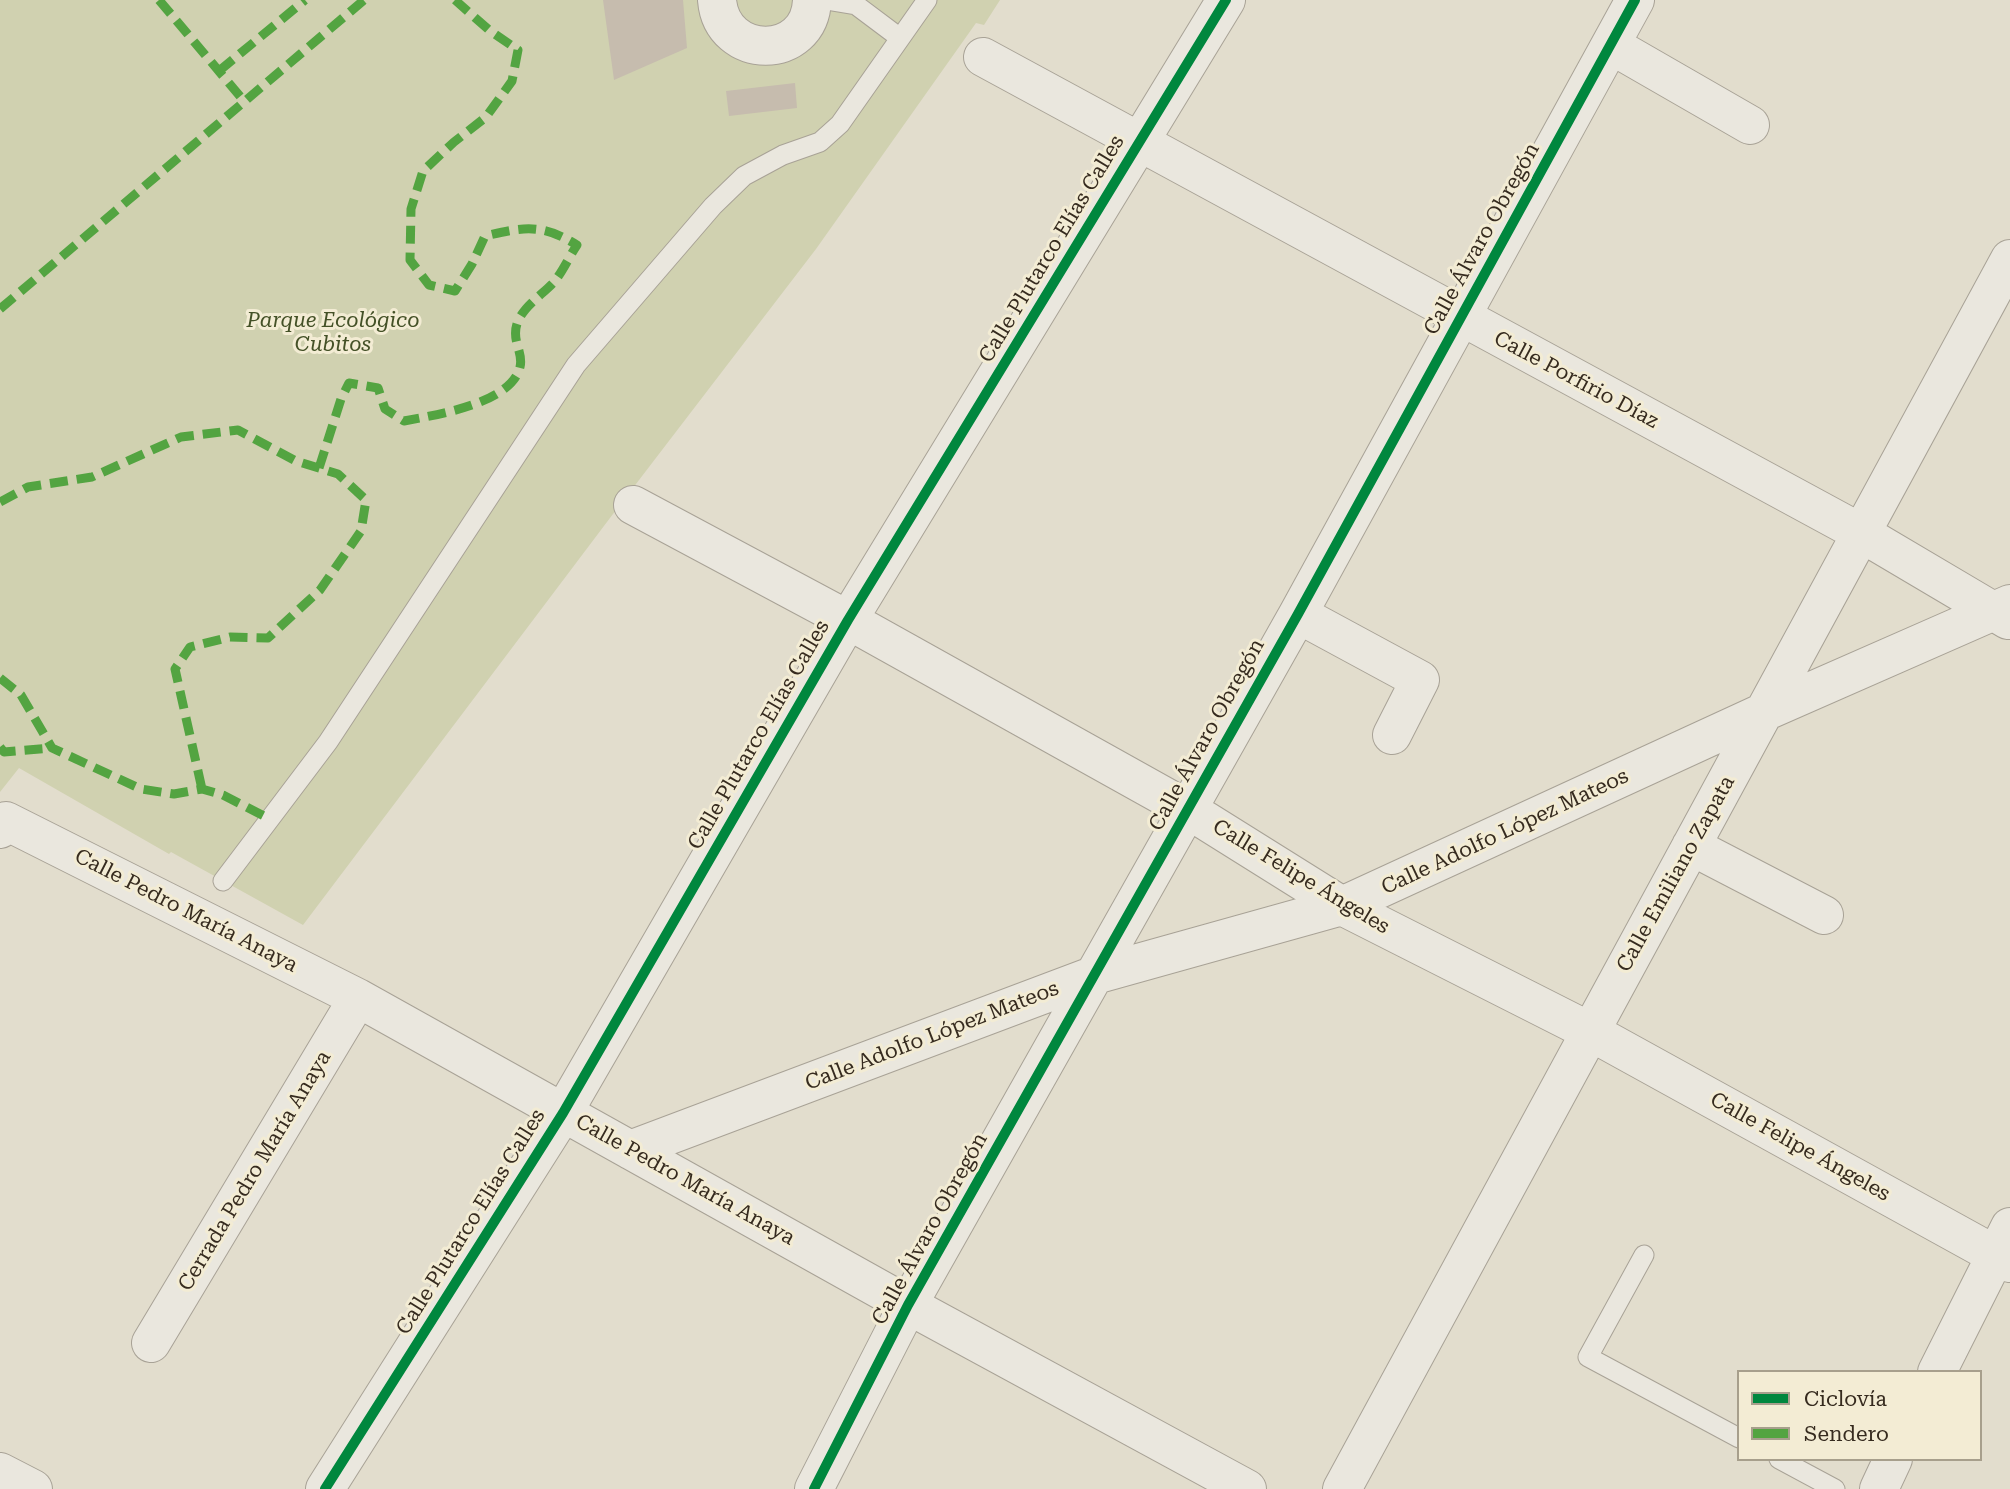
<!DOCTYPE html>
<html>
<head>
<meta charset="utf-8">
<style>
	body { margin:0 }
	#map { position:relative; width:2010px; height:1489px; overflow:hidden; background:#e2ddcd; font-family:"Roboto Serif",serif }
	canvas { display:block }
	.legend { position:absolute; left:1737px; top:1370px; width:245px; height:91px; box-sizing:border-box; background:#f3ecd4; border:2px solid #a79f8c; margin:0; padding:9px 12px; list-style:none; font-size:21px; color:#362b1f }
	.legend li { display:flex; align-items:center; gap:14px; height:35px }
	.legend b { width:35px; border:2px solid #a79f8c }
</style>
</head>
<body>
<div id="map">
<canvas width="2010" height="1489"></canvas>
<ul class="legend">
<li><b style="height:9px;background:#00873e"></b>Ciclovía</li>
<li><b style="height:9px;background:#53a441"></b>Sendero</li>
</ul>
</div>
<script>
const c = document.querySelector('canvas').getContext('2d');
c.lineJoin = 'round';
function fillPath(path, color) { c.fillStyle = color; c.fill(path, 'evenodd'); }
function stroke(path, color, width, dash) { c.strokeStyle = color; c.lineWidth = width; c.lineCap = dash ? 'butt' : 'round'; c.setLineDash(dash || []); c.stroke(path); }
function write(font, color, halo, rows, align = 'center') {
  c.font = font + ' "Roboto Serif",serif'; c.lineWidth = 6; c.setLineDash([]); c.textBaseline = 'middle'; c.strokeStyle = halo; c.fillStyle = color; for (const [text, x, y, turn = 0] of rows) {
    c.save(); c.translate(x, y); c.rotate((+turn || 0) * Math.PI / 180); c.textAlign = isNaN(turn) ? turn : align; if (halo) c.strokeText(text, 0, 0); c.fillText(text, 0, 0); c.restore();
  }
}
fillPath(new Path2D(`
	M 0,0 L 1000,0 L 984,25 L 976,23 L 816,249 L 613,514 L 303,925 L 171,852 L 169,854 L 19,768 L 0,792 Z`), '#d0d1b0');
fillPath(new Path2D(`
	M 603,0 L 683,0 L 687,48 L 614,80 Z
	M 795,83 L 797,108 L 729,116 L 726,91 Z`), '#c6bcae');
const lane = new Path2D(`
	M 832,1 L 856,5 L 900,38
	M 223,881 L 328,742 L 576,365 L 713,206 L 744,176 L 783,155 L 820,142 L 840,124 L 927,0
	M 1644,1255 L 1588,1357 L 1739,1438
	M 1779,1459 L 1835,1489`);
const street = new Path2D(`
	M 717,0 C 722,61 810,61 812,0
	M 1611,45 L 1750,125
	M 983,57 L 1861,533 L 2008,620
	M 633,505 L 848,620 L 1187,809 L 1342,906 L 1591,1032 L 2010,1263
	M 1298,614 L 1420,680 L 1392,735
	M 0,829 L 6,821 L 358,998 L 908,1305 L 1247,1489
	M 1691,846 L 1824,915
	M 630,1150 L 1095,975 L 1342,906 L 1764,712 L 2010,604
	M 151,1343 L 358,998
	M 1937,1372 L 2010,1227
	M 0,1472 L 33,1489
	M 325,1489 L 563,1113 L 848,620 L 1226,0
	M 814,1489 L 908,1305 L 1298,614 L 1635,0
	M 1342,1489 L 2010,259
	M 1879,1489 L 1893,1459`);
stroke(lane, '#a8a296', 21);
stroke(street, '#a8a296', 40);
stroke(lane, '#eae7de', 19);
stroke(street, '#eae7de', 38);
stroke(new Path2D(`
	M 159,0 L 244,101
	M 219,71 L 305,0
	M 0,309 L 364,0
	M 319,468 L 341,399 L 349,383 L 378,388 L 385,409 L 404,421 C 435,415 511,404 520,367 C 524,352 510,340 518,321 C 525,305 543,294 554,282 C 563,271 569,257 577,245 C 541,223 524,227 485,236 L 472,264 L 455,291 L 429,285 L 410,260 L 411,209 L 423,171 L 454,142 L 486,117 L 512,81 L 518,50 L 489,30 L 455,0
	M 0,502 L 28,487 L 92,477 L 181,437 L 238,430 L 296,461 L 338,474 L 366,500 L 361,531 L 320,590 L 268,638 L 230,637 L 190,647 L 175,669 L 202,789
	M 0,678 L 21,695 L 52,748 L 141,789 L 174,794 L 202,789 L 223,795 L 268,818
	M 0,747 L 4,752 L 52,748`), '#53a441', 9, [18, 9]);
stroke(new Path2D(`
	M 325,1489 L 563,1113 L 848,620 L 1226,0
	M 814,1489 L 908,1305 L 1298,614 L 1635,0`), '#00873e', 10);
write('21px', '#362b1f', '#f3ecd4', [
	["Calle Álvaro Obregón",1482,239,-61],
	["Calle Plutarco Elías Calles",1052,249,-59],
	["Calle Porfirio Díaz",1576,380,28],
	["Calle Plutarco Elías Calles",759,735,-60],
	["Calle Álvaro Obregón",1207,735,-61],
	["Calle Adolfo López Mateos",1505,832,-25],
	["Calle Emiliano Zapata",1676,874,-61],
	["Calle Felipe Ángeles",1301,877,31],
	["Calle Pedro María Anaya",186,911,27],
	["Calle Adolfo López Mateos",932,1036,-21],
	["Calle Felipe Ángeles",1800,1147,29],
	["Cerrada Pedro María Anaya",255,1171,-59],
	["Calle Pedro María Anaya",685,1180,29],
	["Calle Plutarco Elías Calles",471,1222,-58],
	["Calle Álvaro Obregón",930,1229,-61]
]);
write('italic 21px', '#445127', '#f3ecd4', [
	["Parque Ecológico",333,321],
	["Cubitos",333,345]
]);
</script>
</body>
</html>
